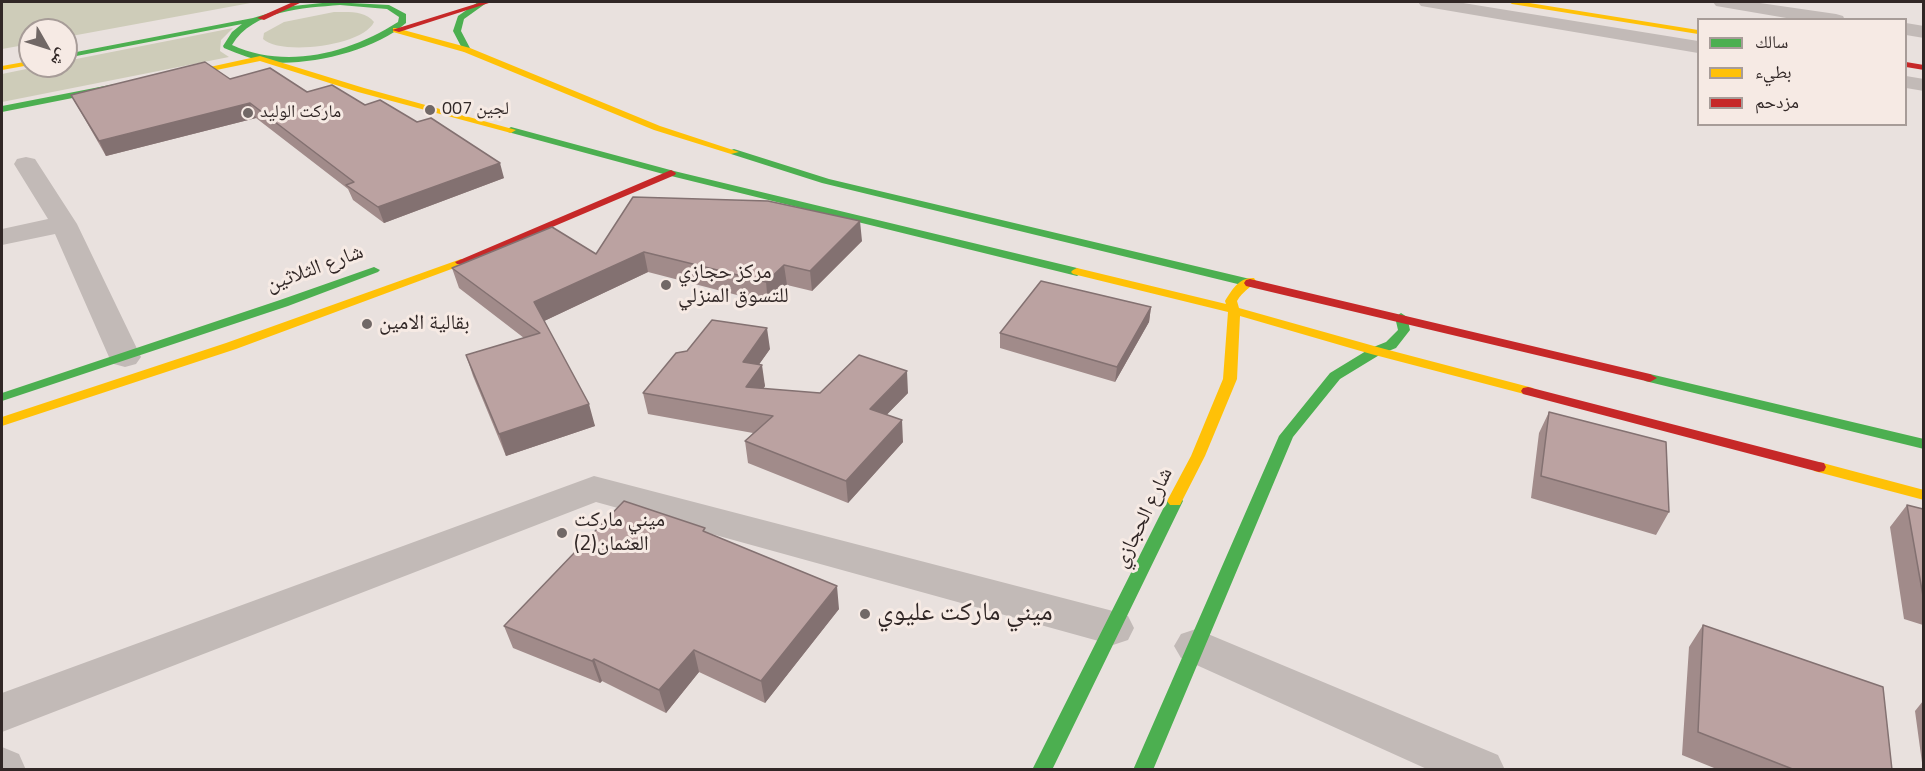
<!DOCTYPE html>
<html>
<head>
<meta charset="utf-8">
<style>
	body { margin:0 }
	#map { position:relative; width:1925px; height:771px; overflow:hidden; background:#e9e1de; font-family:"Titillium Web","Noto Naskh Arabic",sans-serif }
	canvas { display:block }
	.frame { position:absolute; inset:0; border:3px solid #312726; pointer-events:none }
	.legend { position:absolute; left:1697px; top:18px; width:210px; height:108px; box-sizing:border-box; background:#f6eae4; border:2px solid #a79c98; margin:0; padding:8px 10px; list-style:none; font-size:18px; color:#312726 }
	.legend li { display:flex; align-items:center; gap:12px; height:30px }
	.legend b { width:30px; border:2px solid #a79c98 }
	.north { position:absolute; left:18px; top:18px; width:60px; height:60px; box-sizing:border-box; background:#f6eae4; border:2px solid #a79c98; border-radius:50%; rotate:129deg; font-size:16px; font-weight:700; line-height:24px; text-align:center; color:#312726 }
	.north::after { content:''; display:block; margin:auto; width:21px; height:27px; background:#716866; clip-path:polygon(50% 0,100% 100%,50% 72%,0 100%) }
</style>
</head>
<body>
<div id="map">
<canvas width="1925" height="771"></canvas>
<div class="frame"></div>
<ul class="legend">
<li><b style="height:8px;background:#4caf50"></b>سالك</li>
<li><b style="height:8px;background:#ffc107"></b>بطيء</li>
<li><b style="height:8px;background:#c62828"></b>مزدحم</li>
</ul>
<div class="north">ش</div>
</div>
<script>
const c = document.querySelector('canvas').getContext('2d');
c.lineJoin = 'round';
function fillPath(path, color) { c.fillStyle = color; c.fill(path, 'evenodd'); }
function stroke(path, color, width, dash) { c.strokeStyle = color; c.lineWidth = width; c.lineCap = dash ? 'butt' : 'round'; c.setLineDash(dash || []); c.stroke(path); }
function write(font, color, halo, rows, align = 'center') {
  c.font = font + ' "Titillium Web","Noto Naskh Arabic",sans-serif'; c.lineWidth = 6; c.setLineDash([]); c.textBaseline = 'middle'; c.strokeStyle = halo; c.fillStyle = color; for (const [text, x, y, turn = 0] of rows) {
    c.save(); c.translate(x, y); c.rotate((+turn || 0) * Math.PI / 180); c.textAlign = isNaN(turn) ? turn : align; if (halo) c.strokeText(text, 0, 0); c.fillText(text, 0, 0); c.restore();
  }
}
fillPath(new Path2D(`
	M 2,2 L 256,2 L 66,37 L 66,30 L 30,30 L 30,44 L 2,49 Z
	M 334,12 C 347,12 365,10 374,22 C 363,46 281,56 263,39 L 264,33 L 284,22 Z
	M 233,28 L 221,40 L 220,51 L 229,57 L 2,102 L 2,74 L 41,66 L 66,66 L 66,61 Z`), '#ceccb9');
fillPath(new Path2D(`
	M 1418,2 L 1457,2 L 1698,41 L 1698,53 L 1427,7 L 1421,6 Z
	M 1713,2 L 1753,2 L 1836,14 L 1843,16 L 1845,20 L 1798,20 L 1722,7 L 1716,6 Z
	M 1906,23 L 1924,26 L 1924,38 L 1906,35 Z
	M 1906,76 L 1924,79 L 1924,91 L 1906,88 Z
	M 26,157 L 35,159 L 77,224 L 141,357 L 136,364 L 125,367 L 114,364 L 109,357 L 55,234 L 2,245 L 2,229 L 48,219 L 14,164 L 17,159 Z
	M 594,476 L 1113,611 L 1128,616 L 1134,628 L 1128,640 L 1113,645 L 596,502 L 2,732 L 2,693 Z
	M 1196,629 L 1498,755 L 1505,770 L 1429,770 L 1181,658 L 1174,646 L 1181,634 Z
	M 2,747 L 19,754 L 26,770 L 2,770 Z`), '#c2bab7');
fillPath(new Path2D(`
	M 332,2 L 389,5 L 406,14 L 406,23 C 374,51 310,66 269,62 C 253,60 239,54 224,48 L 223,46 L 232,32 L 242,24 L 66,58 L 66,54 L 253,18 L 293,6 ZM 340,5 L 387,9 L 399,17 L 398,22 C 349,53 287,70 232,45 C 253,10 303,8 340,5 Z
	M 478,2 L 485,4 L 464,19 L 461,31 L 471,50 L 464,52 L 453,31 L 458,16 Z
	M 115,84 L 119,87 L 118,89 L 2,112 L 2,106 Z
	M 511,127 L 674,171 L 1077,268 L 1083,272 L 1077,276 L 667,175 L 508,132 L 506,130 Z
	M 734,149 L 829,179 L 1250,279 L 1256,283 L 1250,287 L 822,183 L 731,154 L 731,150 Z
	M 374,267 L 380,270 L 378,272 L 288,306 L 2,401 L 2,393 L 280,300 Z
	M 1401,313 L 1407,317 L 1410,330 L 1396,348 L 1381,354 L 1340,379 L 1293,437 L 1153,770 L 1133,770 L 1279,436 L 1330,373 L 1371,348 L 1386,342 L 1398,330 L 1395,317 Z
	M 1650,374 L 1924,439 L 1924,449 L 1645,381 L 1643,378 Z
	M 1175,496 L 1180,497 L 1183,501 L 1052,770 L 1032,770 L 1167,501 L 1170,497 Z`), '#4caf50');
fillPath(new Path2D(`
	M 1509,2 L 1523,2 L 1698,30 L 1698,34 L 1512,4 Z
	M 396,28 L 470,48 L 660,126 L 739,152 L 731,154 L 654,130 L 464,52 L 393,32 L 393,28 Z
	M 260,56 L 364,88 L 516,130 L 511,133 L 358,92 L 260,61 L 168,80 L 164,77 Z
	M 30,61 L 30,65 L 2,70 L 2,66 Z
	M 461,259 L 465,260 L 465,264 L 236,349 L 2,426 L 2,417 L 226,343 Z
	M 1077,268 L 1226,304 L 1225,301 C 1232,290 1239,277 1254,278 L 1256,281 C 1249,289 1243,291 1237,301 L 1239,308 L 1381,348 L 1533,388 L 1535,391 L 1528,395 L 1371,354 L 1240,316 L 1237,379 L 1205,456 L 1180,505 L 1170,505 L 1167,501 L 1191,456 L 1223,379 L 1228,312 L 1073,274 L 1071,272 L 1073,270 Z
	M 1819,462 L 1924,490 L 1924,500 L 1814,471 L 1812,467 L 1814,463 Z`), '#ffc107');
fillPath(new Path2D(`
	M 293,2 L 302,2 L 264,20 L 257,18 Z
	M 482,2 L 492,2 L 399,32 L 392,30 Z
	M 1906,62 L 1924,65 L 1924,70 L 1906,67 Z
	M 671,170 L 676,173 L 675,175 L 465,264 L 457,264 L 455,262 Z
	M 1250,279 L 1650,374 L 1657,378 L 1650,382 L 1246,286 L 1244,283 L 1246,280 Z
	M 1528,387 L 1819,462 L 1824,463 L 1826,467 L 1824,471 L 1819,472 L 1523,394 L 1521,391 L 1523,388 Z`), '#c62828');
fillPath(new Path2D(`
	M 230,79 L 307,92 L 365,105 L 504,178 L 384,223 L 353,200 L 348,189 L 256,118 L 106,156 L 71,95 Z
	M 862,241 L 812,291 L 787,285 L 768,303 L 648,272 L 544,321 L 595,426 L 506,456 L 473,376 L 466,355 L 524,338 L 459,288 L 452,268 L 596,254 Z
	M 1151,307 L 1149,322 L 1115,382 L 1000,348 L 1000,333 Z
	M 770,349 L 759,364 L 765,386 L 763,389 L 820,393 L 908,393 L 886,415 L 903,442 L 848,503 L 748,463 L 745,441 L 753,433 L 648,414 L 643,393 Z
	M 1549,412 L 1669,512 L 1656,535 L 1531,498 L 1539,433 Z
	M 1907,505 L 1923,509 L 1923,625 L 1904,619 L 1890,527 Z
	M 839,609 L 765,703 L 699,672 L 666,713 L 602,681 L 600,683 L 513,648 L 504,626 Z
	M 1703,625 L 1892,770 L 1719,770 L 1682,755 L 1689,647 Z
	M 1923,701 L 1923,770 L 1915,711 Z`), '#a18b8a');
fillPath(new Path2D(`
	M 250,103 L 256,118 L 106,156 L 99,141 Z
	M 500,163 L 504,178 L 384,223 L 378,207 Z
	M 860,221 L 862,241 L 812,291 L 810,271 Z
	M 644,252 L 648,272 L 540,323 L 534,302 Z
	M 784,265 L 787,285 L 768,303 L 766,282 Z
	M 1151,307 L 1149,322 L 1115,382 L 1117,367 Z
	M 767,328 L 770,349 L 746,383 L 743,362 Z
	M 762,365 L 765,386 L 750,409 L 746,387 Z
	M 907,371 L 908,393 L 871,431 L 870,409 Z
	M 589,404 L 595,426 L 506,456 L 499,434 Z
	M 902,420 L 903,442 L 848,503 L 846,481 Z
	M 837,586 L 839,609 L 765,703 L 761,681 Z
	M 694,650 L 699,672 L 666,713 L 659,690 Z
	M 594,659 L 602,681 L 600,683 L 592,661 Z`), '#837171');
const building = new Path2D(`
	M 205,62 L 230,79 L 270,68 L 307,92 L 332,85 L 365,105 L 380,100 L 417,122 L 431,118 L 500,163 L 378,207 L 346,185 L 354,182 L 250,103 L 99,141 L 71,95 Z
	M 633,197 L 768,201 L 860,221 L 810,271 L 784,265 L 766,282 L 644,252 L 534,302 L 589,404 L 499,434 L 466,355 L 540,333 L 452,268 L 552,227 L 596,254 Z
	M 1041,281 L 1151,307 L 1117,367 L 1000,333 Z
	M 712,320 L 767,328 L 743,362 L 762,365 L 746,387 L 820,393 L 859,355 L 907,371 L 870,409 L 902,420 L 846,481 L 745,441 L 773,416 L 643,393 L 676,353 L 687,351 Z
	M 1549,412 L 1666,442 L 1669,512 L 1541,476 Z
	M 624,501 L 705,528 L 703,531 L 837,586 L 761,681 L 694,650 L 659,690 L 594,659 L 592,661 L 504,626 Z
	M 1907,505 L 1923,509 L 1923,596 Z
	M 1703,625 L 1883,687 L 1892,770 L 1795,770 L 1698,732 Z`);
fillPath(building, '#bba2a1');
stroke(building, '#837171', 1.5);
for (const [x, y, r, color] of [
	[430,110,6,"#716866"],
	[248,113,6,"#716866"],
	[666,285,6,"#716866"],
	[367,324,6,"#716866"],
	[562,533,6,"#716866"],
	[865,614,6,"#716866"]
]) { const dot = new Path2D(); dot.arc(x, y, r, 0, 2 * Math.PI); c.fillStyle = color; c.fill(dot); stroke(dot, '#f6eae4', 2); }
write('18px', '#312726', '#f6eae4', [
	["لجين 007",442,110],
	["ماركت الوليد",260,113]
], 'left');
write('21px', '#312726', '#f6eae4', [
	["شارع الثلاثين",315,269,-20],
	["شارع الحجازي",1144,518,-64]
]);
write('21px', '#312726', '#f6eae4', [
	["مركز حجازي",678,273],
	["للتسوق المنزلي",678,297],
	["بقالية الامين",379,324],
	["ميني ماركت",574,521],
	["العثمان(2)",574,545]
], 'left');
write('26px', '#312726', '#f6eae4', [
	["ميني ماركت عليوي",877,614]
], 'left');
</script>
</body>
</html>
